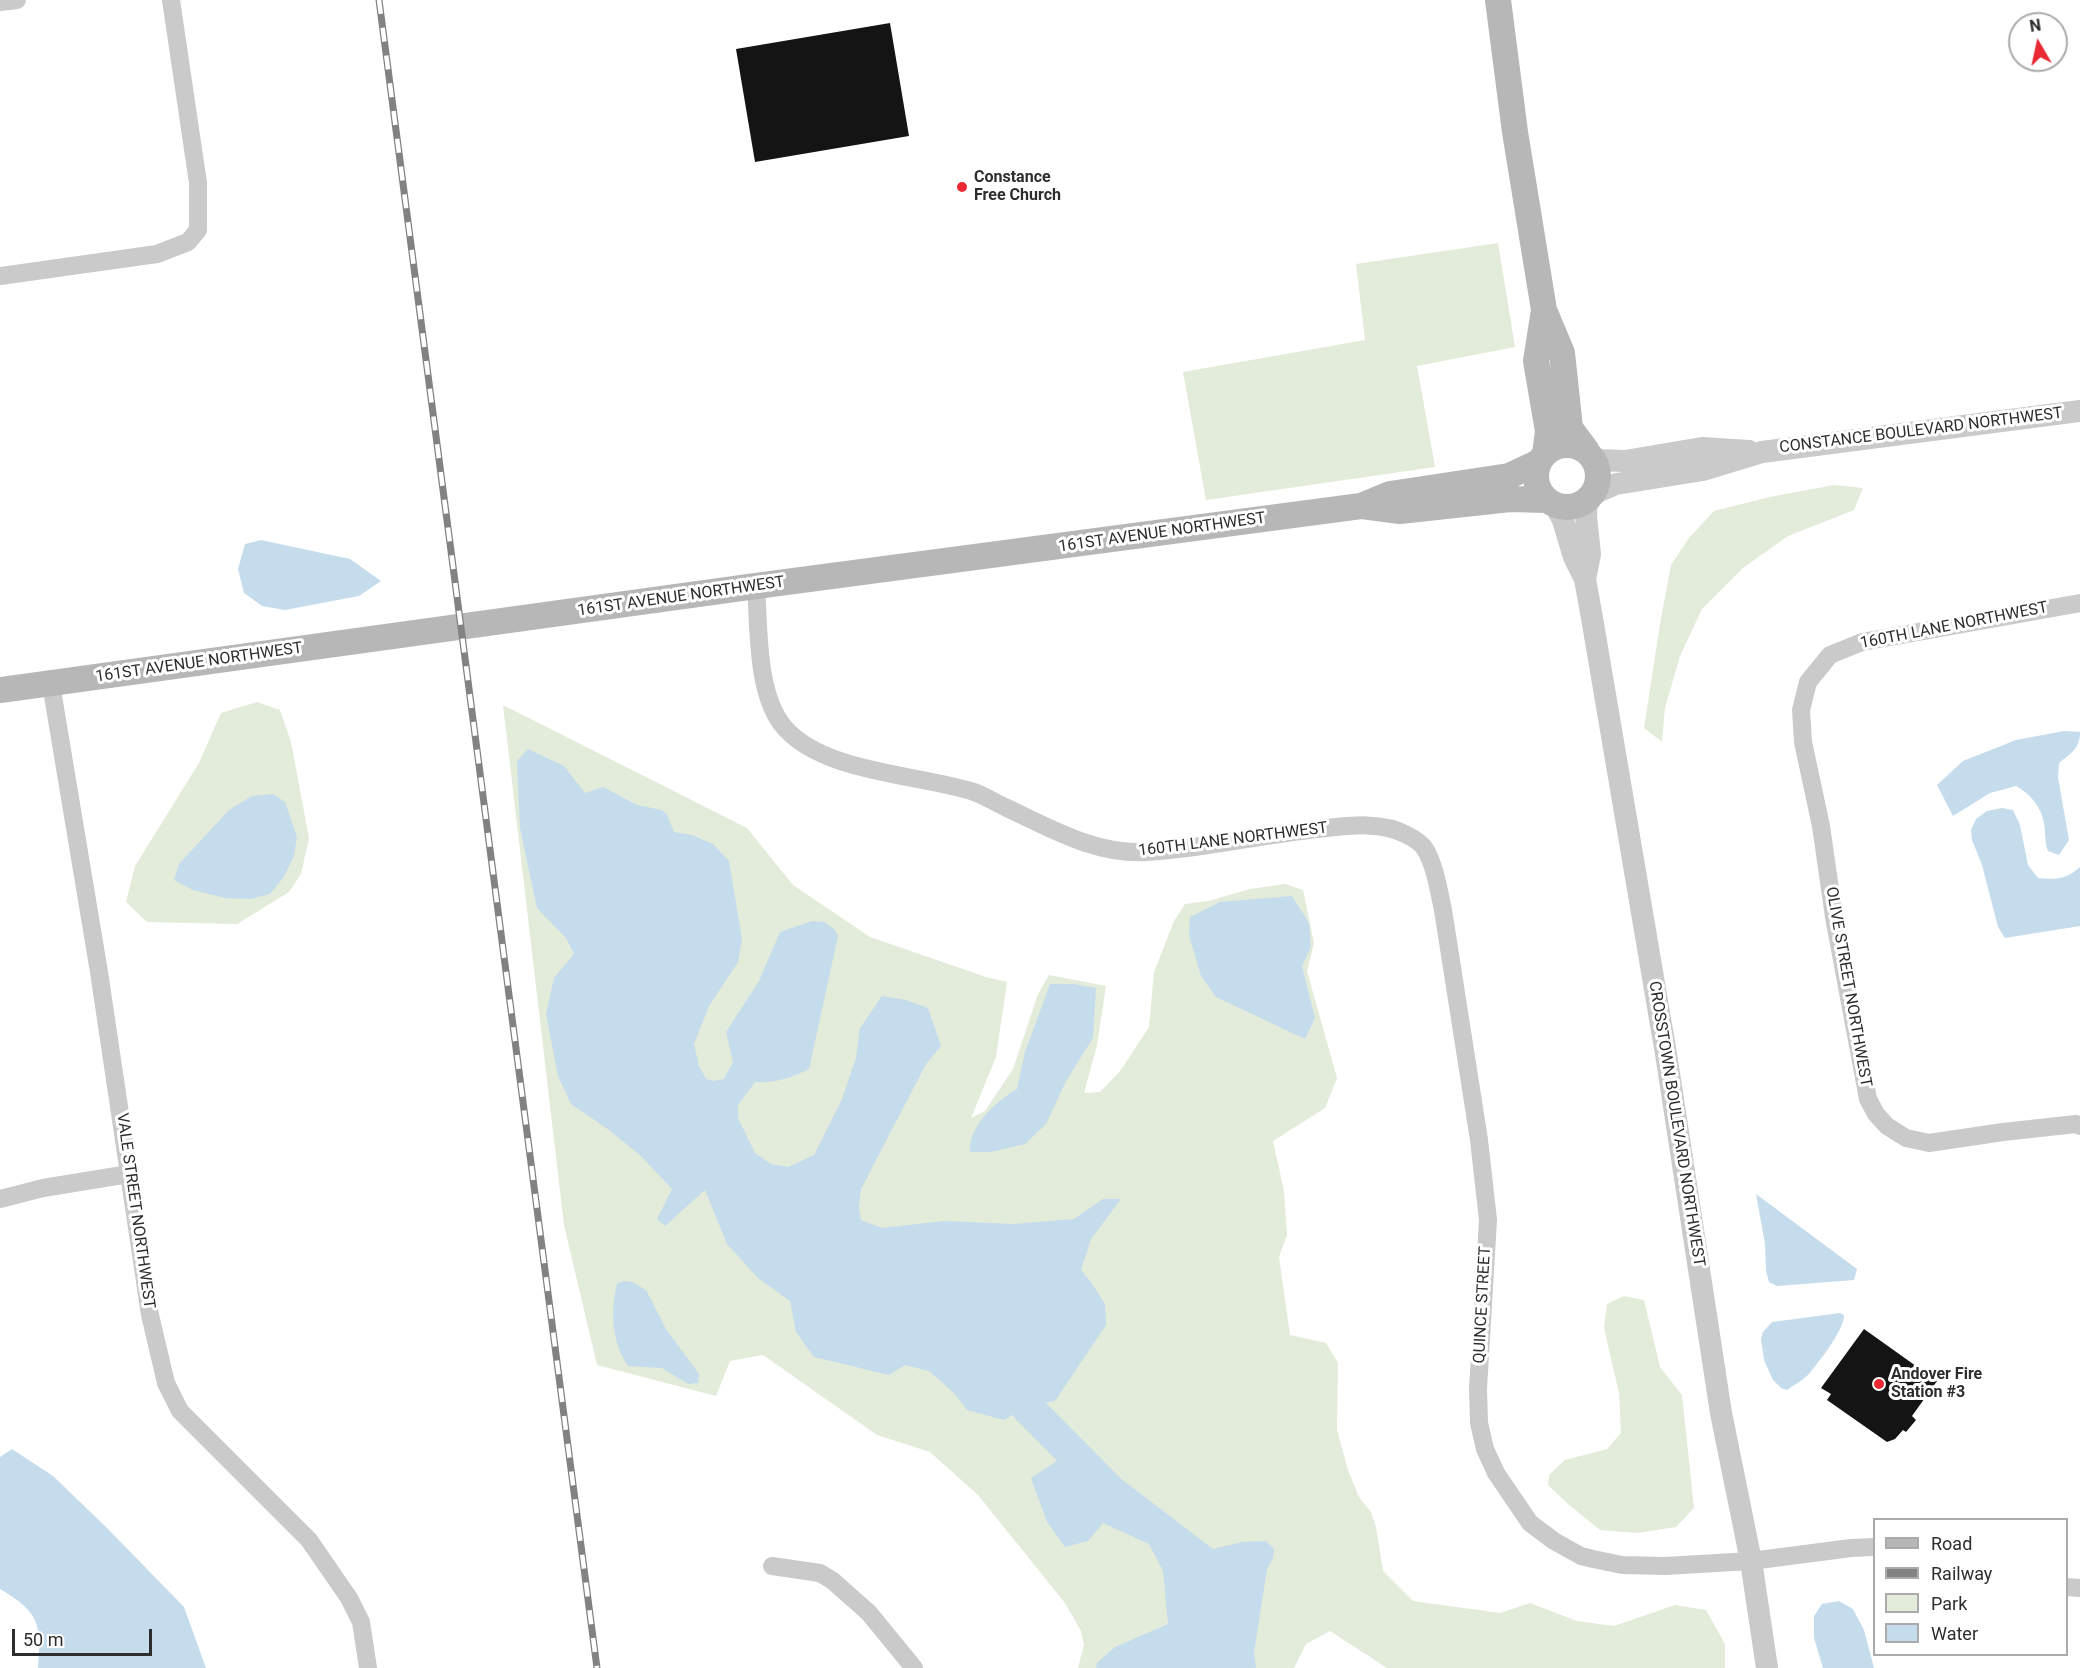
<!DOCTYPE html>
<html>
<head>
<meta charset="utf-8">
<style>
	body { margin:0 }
	#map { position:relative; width:2080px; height:1668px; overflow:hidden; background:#fff; font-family:Roboto,sans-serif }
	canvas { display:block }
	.legend { position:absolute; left:1873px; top:1518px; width:195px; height:138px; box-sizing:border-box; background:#fff; border:2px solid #ababab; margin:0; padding:8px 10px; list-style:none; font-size:18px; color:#2d2d2d }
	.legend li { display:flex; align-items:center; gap:12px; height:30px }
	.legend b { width:30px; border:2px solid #ababab }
	.north { position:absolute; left:2008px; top:12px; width:60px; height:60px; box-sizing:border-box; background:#fff; border:2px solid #ababab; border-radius:50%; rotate:351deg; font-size:16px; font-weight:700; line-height:24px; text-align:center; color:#2d2d2d }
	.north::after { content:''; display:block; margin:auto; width:21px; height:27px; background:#ea2933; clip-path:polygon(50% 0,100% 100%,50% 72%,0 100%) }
	.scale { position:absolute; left:12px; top:1629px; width:140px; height:27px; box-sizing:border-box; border:3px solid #2d2d2d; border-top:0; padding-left:8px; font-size:18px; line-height:21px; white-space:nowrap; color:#2d2d2d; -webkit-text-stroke:4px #fff; paint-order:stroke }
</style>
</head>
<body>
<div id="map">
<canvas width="2080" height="1668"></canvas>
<ul class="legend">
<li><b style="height:8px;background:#b7b7b7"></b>Road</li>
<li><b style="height:8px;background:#828282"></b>Railway</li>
<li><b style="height:16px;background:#e3ebda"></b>Park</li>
<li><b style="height:16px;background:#c5dcec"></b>Water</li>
</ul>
<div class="north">N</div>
<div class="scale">50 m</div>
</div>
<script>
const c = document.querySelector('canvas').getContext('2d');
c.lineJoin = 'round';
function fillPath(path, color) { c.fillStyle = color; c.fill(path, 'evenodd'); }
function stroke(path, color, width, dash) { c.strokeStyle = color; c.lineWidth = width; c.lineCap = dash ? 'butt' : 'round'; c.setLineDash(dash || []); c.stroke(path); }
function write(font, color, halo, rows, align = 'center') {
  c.font = font + ' Roboto,sans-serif'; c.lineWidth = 6; c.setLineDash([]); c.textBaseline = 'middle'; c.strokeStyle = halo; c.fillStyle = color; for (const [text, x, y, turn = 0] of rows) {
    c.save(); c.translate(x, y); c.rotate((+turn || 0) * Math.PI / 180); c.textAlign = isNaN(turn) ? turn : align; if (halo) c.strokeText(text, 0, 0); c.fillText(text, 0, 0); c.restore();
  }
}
fillPath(new Path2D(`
	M 1498,243 L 1515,347 L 1417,366 L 1435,467 L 1206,500 L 1183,372 L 1365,340 L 1356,264 Z
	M 1834,485 L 1863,488 L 1854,510 L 1788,536 L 1743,568 L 1702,609 L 1680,656 L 1665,708 L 1662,742 L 1644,728 L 1660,624 L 1671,565 L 1689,538 L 1714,511 L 1770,497 Z
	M 257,702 L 280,710 L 291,742 L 309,838 L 301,874 L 289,892 L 237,924 L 147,922 L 126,902 L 135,866 L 199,763 L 221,713 Z
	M 503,705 L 747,828 L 793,885 L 870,937 L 986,977 L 1007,982 L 996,1057 L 971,1118 L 985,1111 L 1013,1069 L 1038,994 L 1049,975 L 1106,986 L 1097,1045 L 1084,1093 L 1100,1092 L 1121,1070 L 1149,1027 L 1154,972 L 1174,921 L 1185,904 L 1209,901 L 1250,889 L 1285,884 L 1303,890 L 1314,943 L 1307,971 L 1337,1078 L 1325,1108 L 1273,1141 L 1284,1191 L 1287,1235 L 1279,1257 L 1290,1335 L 1326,1343 L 1338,1363 L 1337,1430 L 1348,1470 L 1359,1497 L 1371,1512 L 1376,1527 L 1383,1571 L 1413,1601 L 1500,1613 L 1530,1603 L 1577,1621 L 1614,1626 L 1675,1605 L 1706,1610 L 1725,1644 L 1725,1668 L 1387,1668 L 1330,1631 L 1306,1644 L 1294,1668 L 1078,1668 L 1084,1645 L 1081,1631 L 1065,1603 L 978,1495 L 930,1452 L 877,1435 L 763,1355 L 730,1361 L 716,1396 L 597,1365 L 564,1225 Z
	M 1624,1296 L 1644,1300 L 1660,1367 L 1682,1395 L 1694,1508 L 1676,1527 L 1638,1533 L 1600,1530 L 1568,1504 L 1548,1485 L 1549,1475 L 1565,1460 L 1607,1449 L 1621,1433 L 1619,1393 L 1604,1328 L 1607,1304 Z`), '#e3ebda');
fillPath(new Path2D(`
	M 261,540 L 350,559 L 381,581 L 359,596 L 285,610 L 262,606 L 244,593 L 238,569 L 245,544 Z
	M 2064,731 L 2080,732 C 2080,749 2071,753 2059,763 L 2058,777 L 2069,840 L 2059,855 L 2048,851 C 2044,841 2046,833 2044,823 C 2041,806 2030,794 2016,786 L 1990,793 L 1953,816 L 1937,785 L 1963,761 L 2016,740 Z
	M 528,749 L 564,766 L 585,793 L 603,787 L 637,805 L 662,810 L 667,815 L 674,832 L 692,835 L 713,844 L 729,861 L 742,939 L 738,962 L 709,1006 L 694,1044 L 699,1066 L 706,1079 L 714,1081 L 724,1079 L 733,1062 L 726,1032 L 759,981 L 780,932 L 812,921 L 824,922 L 834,929 L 838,936 L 809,1069 C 791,1078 775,1083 755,1082 L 738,1105 L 738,1118 L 755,1153 L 771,1164 L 788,1167 L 814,1155 L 842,1099 L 856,1058 L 860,1028 L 882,996 L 906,1000 L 928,1008 L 941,1046 L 926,1064 L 861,1189 L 859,1208 L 861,1220 L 882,1228 L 944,1221 L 1013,1224 L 1074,1219 L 1103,1199 L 1121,1199 L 1091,1239 L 1081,1270 L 1091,1282 L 1105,1304 L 1106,1325 L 1055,1401 L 1026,1406 L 1004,1420 L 967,1410 L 954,1393 L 929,1371 L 905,1365 L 889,1375 L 814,1357 L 796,1332 L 790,1301 L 758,1278 L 727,1244 L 705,1190 L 665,1226 L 657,1219 L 672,1189 L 641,1156 L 609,1130 L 571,1104 L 558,1076 L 546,1014 L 554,978 L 574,954 L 566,938 L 537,908 L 520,828 L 517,761 Z
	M 273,794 L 285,802 L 297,837 L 294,856 L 283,878 L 270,894 L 251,899 L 225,898 L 193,890 L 174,880 L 179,864 L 229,810 L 252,796 Z
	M 2002,808 L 2013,810 L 2020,825 L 2028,865 L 2038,878 C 2056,880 2067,879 2080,867 L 2080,926 L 2005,938 L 1998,927 L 1982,865 L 1972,840 L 1971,830 L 1976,819 L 1987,811 Z
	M 1292,896 L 1309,923 L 1311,947 L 1302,966 L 1315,1018 L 1305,1039 L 1216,997 L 1201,976 L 1189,935 L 1190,917 L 1220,902 Z
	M 1050,984 L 1073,984 L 1096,988 L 1093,1038 L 1066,1081 L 1046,1124 L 1025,1144 L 991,1152 L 970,1152 C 968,1127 996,1101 1017,1089 L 1025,1052 Z
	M 1756,1194 L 1857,1269 L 1854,1280 L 1777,1286 L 1769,1282 L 1766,1271 L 1765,1244 Z
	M 624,1281 L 632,1282 L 646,1290 L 666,1329 L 699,1374 L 698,1383 L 688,1384 L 662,1368 L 628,1366 C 612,1342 610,1312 617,1284 Z
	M 1840,1313 L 1844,1315 C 1845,1329 1817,1365 1807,1376 C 1801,1381 1793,1386 1787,1390 L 1781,1388 L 1773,1380 L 1764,1360 L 1761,1339 L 1763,1332 L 1772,1322 Z
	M 12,1449 L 53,1476 L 105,1526 L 184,1607 L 206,1668 L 38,1668 C 42,1624 39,1612 0,1589 L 0,1457 Z
	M 1057,1461 L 1112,1472 L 1213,1549 L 1242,1542 L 1266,1541 L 1274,1549 L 1273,1558 L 1267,1569 L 1254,1653 L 1256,1668 L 1096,1668 L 1097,1663 L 1115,1647 L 1168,1624 L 1163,1571 L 1149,1544 L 1103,1523 L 1088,1541 L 1065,1547 L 1047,1522 L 1031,1478 Z
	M 1839,1601 L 1853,1609 L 1864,1630 L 1874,1668 L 1823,1668 L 1814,1638 L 1814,1616 L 1822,1604 Z`), '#c5dcec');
stroke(new Path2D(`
	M 1026,1406 L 1118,1499`), '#c5dcec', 33);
fillPath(new Path2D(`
	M 890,23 L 909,136 L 755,162 L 736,49 Z
	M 1864,1329 L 1937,1381 L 1912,1416 L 1916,1420 L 1906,1432 L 1903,1430 L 1895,1439 L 1887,1442 L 1827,1400 L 1831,1394 L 1821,1388 Z`), '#141414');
stroke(new Path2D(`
	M 0,2 L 17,0
	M 0,276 L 157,254 L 188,242 L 198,230 L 198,183 L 171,0
	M 756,586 C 759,627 756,694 784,727 C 823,773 918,774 974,792 C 985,796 996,803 1007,808 C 1052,829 1096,855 1147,852 C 1202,849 1255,836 1309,830 C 1340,827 1379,819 1407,835 C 1413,838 1422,844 1425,849 C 1435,865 1439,892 1443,910 L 1479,1140 L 1488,1220 L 1478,1389 L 1479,1423 L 1485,1449 L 1496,1473 L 1530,1523 L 1554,1541 L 1581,1556 L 1593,1559 L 1622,1565 L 1665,1566 L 1751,1561 L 1851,1548 L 1874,1547
	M 2080,603 L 1862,642 L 1830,655 L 1808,682 L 1801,710 L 1803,742 L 1821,826 L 1834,917 L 1868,1099 L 1876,1114 L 1887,1126 L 1906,1138 L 1929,1143 L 2003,1132 L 2076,1124 L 2080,1126
	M 51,684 L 99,972 L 150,1315 L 166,1383 L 180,1411 L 309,1540 L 349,1598 L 361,1622 L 368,1668
	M 0,1199 L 43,1188 L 129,1174
	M 772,1566 L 820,1573 L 833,1581 L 869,1613 L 914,1668
	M 2066,1587 L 2080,1588`), '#cacaca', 18);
stroke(new Path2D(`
	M 1595,460 L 1625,461 L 1702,448 L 1749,451
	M 1595,493 L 1616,484 L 1703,470 L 1762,452 L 2080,411
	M 1555,505 L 1563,520 L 1574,557 L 1585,579 L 1592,618 L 1666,1054 L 1721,1413 L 1751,1561 L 1767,1668
	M 1585,579 L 1590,554 L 1586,516 L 1587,501`), '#cacaca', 22);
stroke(new Path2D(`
	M 1498,0 L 1515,132 L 1544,310 L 1562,353 L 1570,428 L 1587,451
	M 1544,310 L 1536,361 L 1548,431 L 1545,454
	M1536 476a31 31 0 1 1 62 0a31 31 0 1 1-62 0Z
	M 1362,506 L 1400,511 L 1510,499 L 1546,500
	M 0,690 L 756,586 L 1361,506 L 1390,494 L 1509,476 L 1539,462`), '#b7b7b7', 26);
const rail = new Path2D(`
	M 379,0 L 597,1668`);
stroke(rail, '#828282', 7);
stroke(rail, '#fff', 4.5, [14]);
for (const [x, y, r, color] of [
	[962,187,6,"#ea2933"],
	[1879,1384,6,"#ea2933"]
]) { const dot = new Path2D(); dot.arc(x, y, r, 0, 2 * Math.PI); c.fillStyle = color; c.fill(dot); stroke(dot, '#fff', 2); }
write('bold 16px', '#2d2d2d', '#fff', [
	["Constance",974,178],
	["Free Church",974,196],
	["Andover Fire",1891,1375],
	["Station #3",1891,1393]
], 'left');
write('16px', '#2d2d2d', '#fff', [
	["CONSTANCE BOULEVARD NORTHWEST",1921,431,-7],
	["161ST AVENUE NORTHWEST",1162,533,-8],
	["161ST AVENUE NORTHWEST",681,597,-8],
	["160TH LANE NORTHWEST",1954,626,-11],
	["161ST AVENUE NORTHWEST",199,663,-8],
	["160TH LANE NORTHWEST",1233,840,-7],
	["OLIVE STREET NORTHWEST",1848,987,80],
	["CROSSTOWN BOULEVARD NORTHWEST",1676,1124,81],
	["VALE STREET NORTHWEST",135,1211,82],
	["QUINCE STREET",1483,1305,-87]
]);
</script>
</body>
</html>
